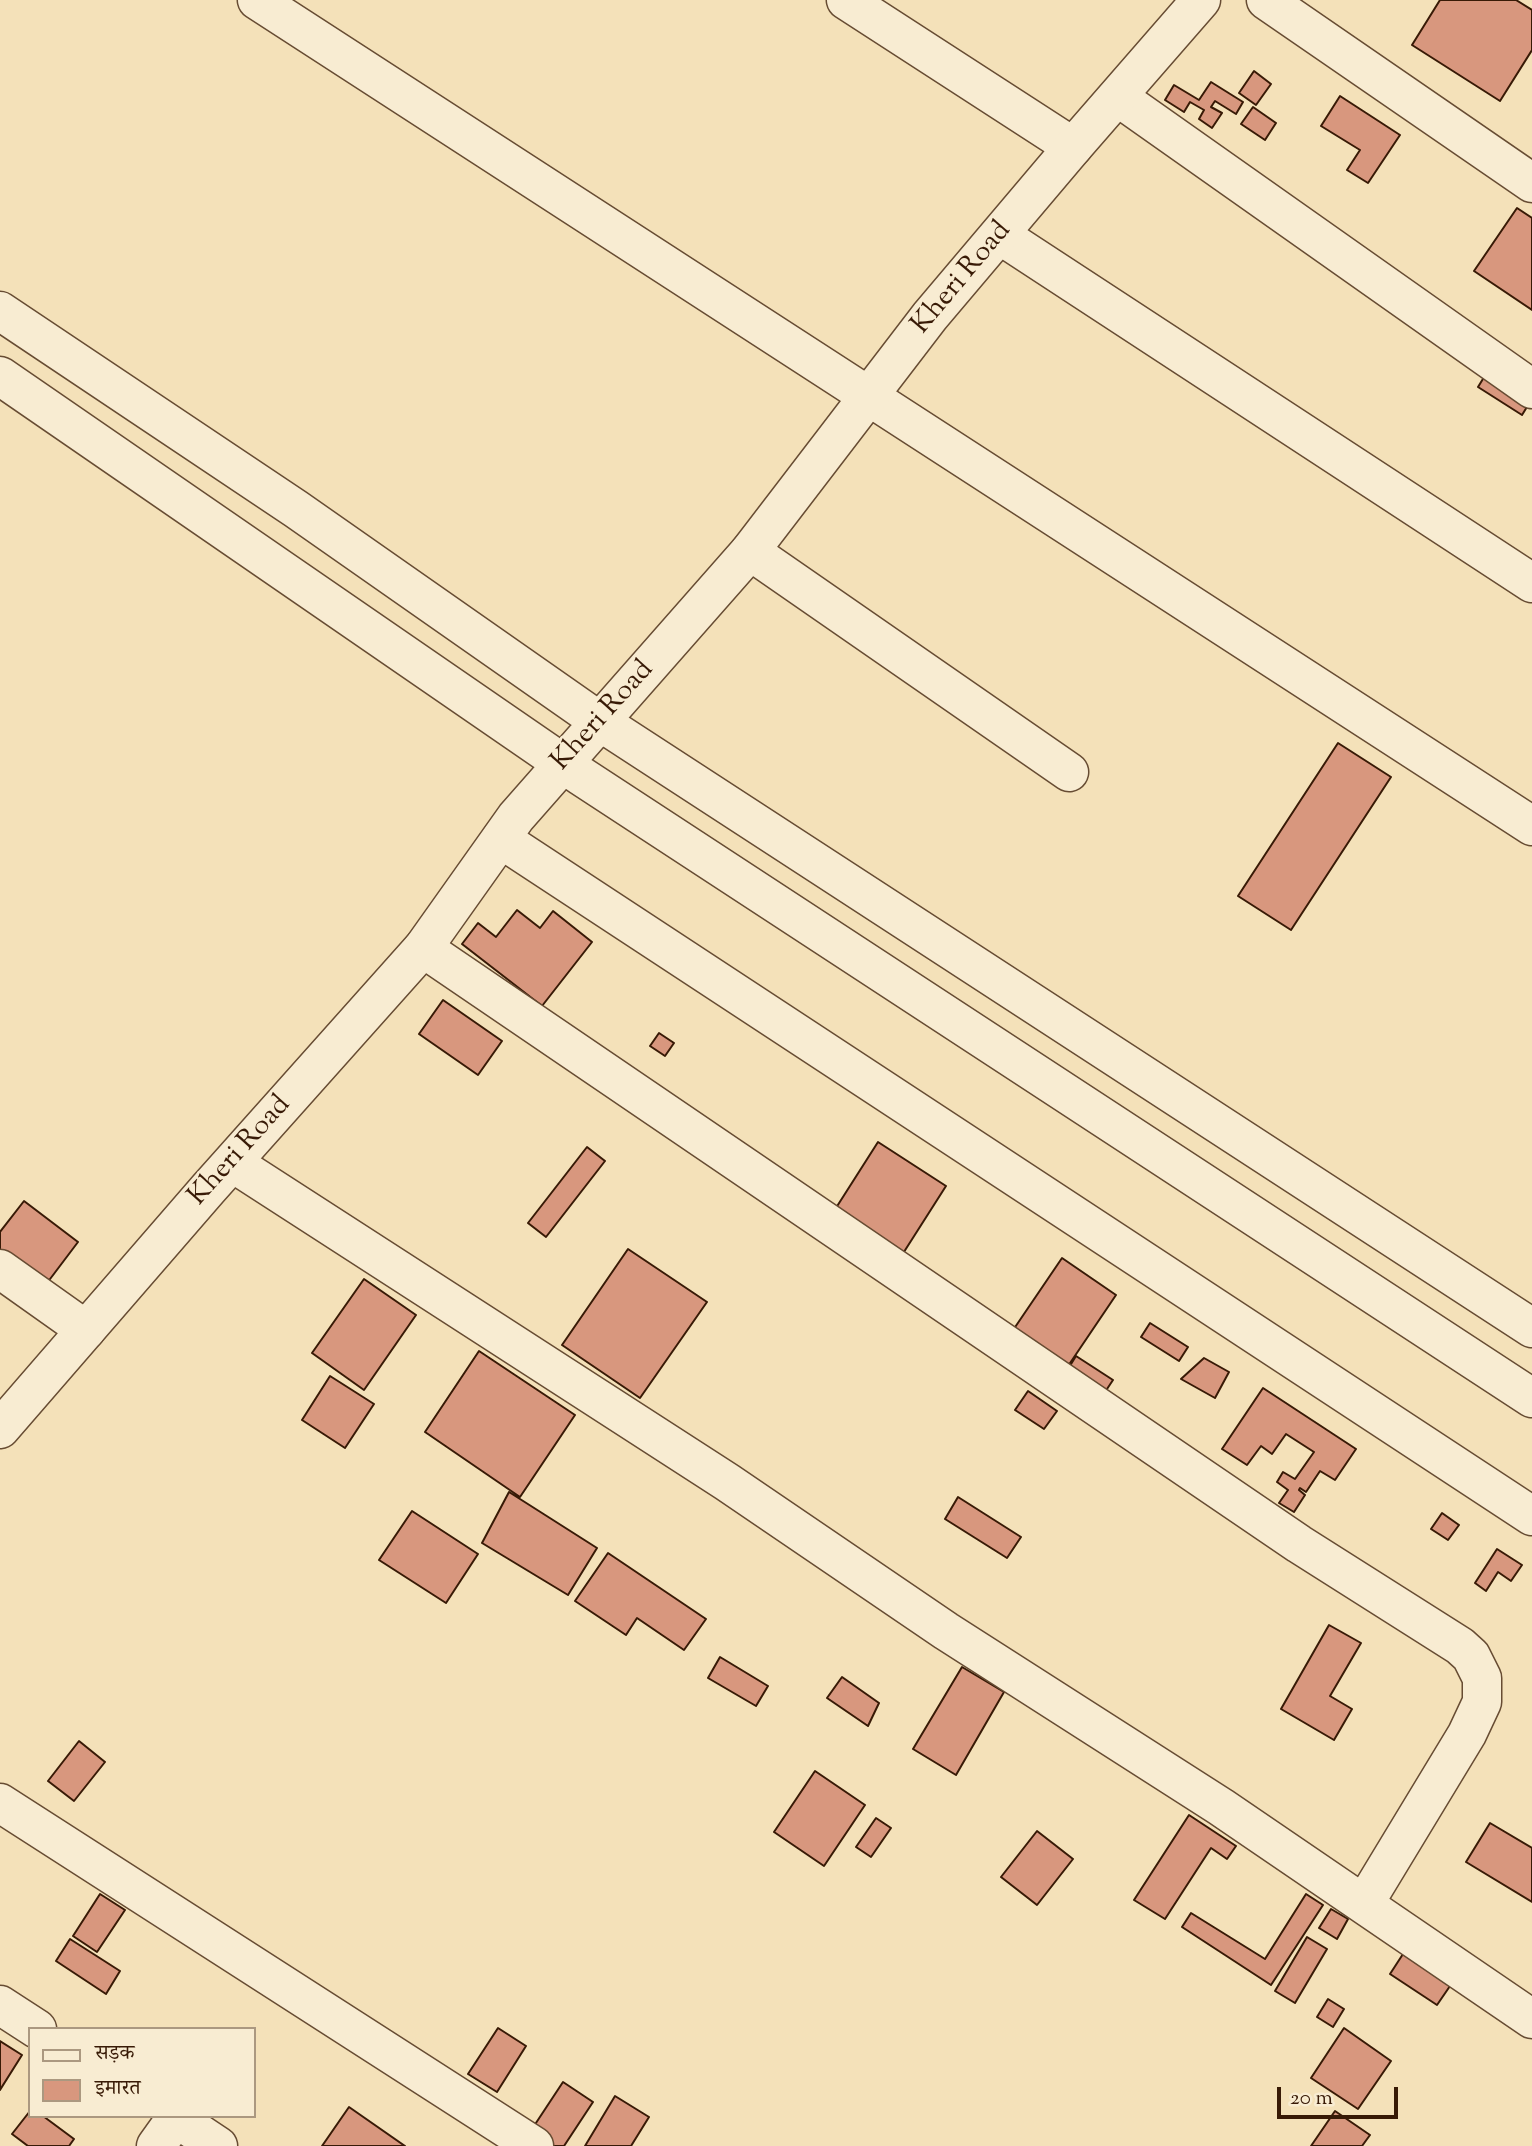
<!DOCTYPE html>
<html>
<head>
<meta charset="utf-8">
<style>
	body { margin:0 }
	#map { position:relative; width:1532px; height:2146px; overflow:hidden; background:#f4e1b9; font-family:"Sorts Mill Goudy","Noto Serif Devanagari",serif }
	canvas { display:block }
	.legend { position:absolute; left:28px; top:2027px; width:228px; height:91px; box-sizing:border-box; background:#f8ecd2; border:2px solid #ab9880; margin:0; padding:9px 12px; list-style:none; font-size:21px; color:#381a06 }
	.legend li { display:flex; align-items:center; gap:14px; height:35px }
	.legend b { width:35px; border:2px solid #ab9880 }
	.scale { position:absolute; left:1277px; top:2087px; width:121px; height:32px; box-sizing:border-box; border:4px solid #381a06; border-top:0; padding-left:9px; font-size:21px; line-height:24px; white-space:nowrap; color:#381a06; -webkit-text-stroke:5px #f8ecd2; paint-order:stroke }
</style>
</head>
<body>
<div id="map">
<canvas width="1532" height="2146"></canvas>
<ul class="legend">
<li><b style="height:9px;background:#f8ecd2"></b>सड़क</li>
<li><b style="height:19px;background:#d8977e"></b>इमारत</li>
</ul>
<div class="scale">20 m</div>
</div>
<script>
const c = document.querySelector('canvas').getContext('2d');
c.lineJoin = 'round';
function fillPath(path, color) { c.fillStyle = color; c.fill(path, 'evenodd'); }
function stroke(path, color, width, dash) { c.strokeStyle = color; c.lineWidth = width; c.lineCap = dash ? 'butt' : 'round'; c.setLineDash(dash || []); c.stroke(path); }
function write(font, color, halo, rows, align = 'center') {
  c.font = font + ' "Sorts Mill Goudy",serif'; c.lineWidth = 5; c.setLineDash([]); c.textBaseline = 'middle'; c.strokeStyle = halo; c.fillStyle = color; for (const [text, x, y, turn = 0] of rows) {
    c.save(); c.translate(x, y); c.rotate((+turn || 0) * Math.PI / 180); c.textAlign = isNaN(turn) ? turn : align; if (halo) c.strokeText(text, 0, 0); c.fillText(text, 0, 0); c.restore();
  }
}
const building = new Path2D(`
	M 1440,0 L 1516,0 L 1532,10 L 1532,50 L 1500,101 L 1412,45 Z
	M 1254,71 L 1271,84 L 1256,105 L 1239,93 Z
	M 1211,82 L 1243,102 L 1236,114 L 1215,101 L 1211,107 L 1222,113 L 1212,128 L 1199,119 L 1204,110 L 1190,102 L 1184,112 L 1165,100 L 1174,85 L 1199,100 Z
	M 1340,96 L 1400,135 L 1368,183 L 1347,170 L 1360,150 L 1321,126 Z
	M 1253,107 L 1276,123 L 1265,140 L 1241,124 Z
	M 1517,208 L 1532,218 L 1532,310 L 1474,271 Z
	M 1486,374 L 1530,402 L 1522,415 L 1478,387 Z
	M 1338,743 L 1391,777 L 1291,930 L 1238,896 Z
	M 517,910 L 540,928 L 553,911 L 592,942 L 542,1006 L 462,944 L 478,923 L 496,937 Z
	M 443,1000 L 502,1041 L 478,1075 L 419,1034 Z
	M 659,1033 L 674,1043 L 665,1056 L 650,1046 Z
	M 878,1142 L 946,1186 L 895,1266 L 827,1222 Z
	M 587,1147 L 605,1161 L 546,1237 L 528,1223 Z
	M 24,1201 L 78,1242 L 41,1291 L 0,1260 L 0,1232 Z
	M 628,1249 L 707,1302 L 640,1398 L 562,1345 Z
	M 1062,1258 L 1116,1295 L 1062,1375 L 1007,1339 Z
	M 364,1279 L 416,1315 L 364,1390 L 312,1353 Z
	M 1150,1323 L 1188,1347 L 1179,1361 L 1141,1337 Z
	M 479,1351 L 575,1415 L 520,1497 L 425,1432 Z
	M 1076,1356 L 1113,1380 L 1099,1401 L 1063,1377 Z
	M 1204,1358 L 1229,1372 L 1215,1398 L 1181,1379 Z
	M 330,1376 L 374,1404 L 345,1448 L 302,1420 Z
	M 1263,1388 L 1356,1449 L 1335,1480 L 1320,1471 L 1306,1492 L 1300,1488 L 1299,1490 L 1305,1495 L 1294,1512 L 1279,1503 L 1288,1490 L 1277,1482 L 1283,1472 L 1295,1479 L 1314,1452 L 1286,1434 L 1272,1454 L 1261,1446 L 1247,1465 L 1222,1449 Z
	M 1028,1391 L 1057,1411 L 1044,1429 L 1015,1410 Z
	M 509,1492 L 597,1548 L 568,1595 L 482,1543 Z
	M 958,1497 L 1021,1537 L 1007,1558 L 945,1519 Z
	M 412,1511 L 478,1554 L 446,1603 L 379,1560 Z
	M 1442,1513 L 1459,1525 L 1448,1540 L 1431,1529 Z
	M 1497,1549 L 1522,1565 L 1511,1581 L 1498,1572 L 1486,1591 L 1475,1583 Z
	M 608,1553 L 706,1619 L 684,1650 L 637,1618 L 626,1635 L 575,1601 Z
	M 1329,1625 L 1361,1643 L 1330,1696 L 1352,1709 L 1334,1740 L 1281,1709 Z
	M 720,1657 L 768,1686 L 756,1706 L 708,1678 Z
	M 962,1667 L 1004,1692 L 956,1775 L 913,1749 Z
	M 842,1677 L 879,1703 L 868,1726 L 827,1698 Z
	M 79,1741 L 105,1762 L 74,1801 L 48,1781 Z
	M 815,1771 L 865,1805 L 824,1866 L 774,1832 Z
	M 1189,1815 L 1236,1846 L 1227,1859 L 1211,1848 L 1165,1919 L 1134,1900 Z
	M 876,1818 L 891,1828 L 871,1857 L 856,1847 Z
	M 1490,1823 L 1532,1848 L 1532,1902 L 1466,1862 Z
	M 1037,1831 L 1073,1859 L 1037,1905 L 1001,1877 Z
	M 100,1894 L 125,1910 L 97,1952 L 73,1936 Z
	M 1306,1894 L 1323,1905 L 1271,1985 L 1182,1927 L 1191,1913 L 1265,1959 Z
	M 1331,1909 L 1348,1919 L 1337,1939 L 1319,1928 Z
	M 1307,1937 L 1327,1949 L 1295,2003 L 1275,1991 Z
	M 70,1939 L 120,1971 L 106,1994 L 56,1961 Z
	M 1403,1954 L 1450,1986 L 1437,2005 L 1390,1974 Z
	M 1328,1999 L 1344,2009 L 1333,2027 L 1317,2017 Z
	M 498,2028 L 526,2046 L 497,2092 L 468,2074 Z
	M 1344,2028 L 1391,2061 L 1358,2109 L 1311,2078 Z
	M 0,2041 L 22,2055 L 0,2090 Z
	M 563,2082 L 593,2102 L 564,2146 L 552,2146 L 530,2132 Z
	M 615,2096 L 649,2117 L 631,2146 L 585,2146 Z
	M 349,2107 L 405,2146 L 322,2146 Z
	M 30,2111 L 30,2116 L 43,2116 L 74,2139 L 69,2146 L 28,2146 L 12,2134 Z
	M 1335,2111 L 1370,2135 L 1362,2146 L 1311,2146 Z`);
fillPath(building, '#d8977e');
stroke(building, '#381a06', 2);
const minor = new Path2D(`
	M 257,0 L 1532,826
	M 846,0 L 1073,147
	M 1266,0 L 1532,183
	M 1118,97 L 1532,389
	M 1000,235 L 1532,583
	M 750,551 L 1069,772
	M 501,839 L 1532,1516
	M 423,948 L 1299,1544 L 1460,1646 L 1471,1656 L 1482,1678 L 1482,1702 L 1467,1734 L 1364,1904
	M 233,1163 L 727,1482 L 946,1631 L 1221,1807 L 1532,2019
	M 0,1269 L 86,1330
	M 0,1803 L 534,2146
	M 0,2005 L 37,2029
	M 173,2116 L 218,2146
	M 156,2146 L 176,2118`);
const tertiary = new Path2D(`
	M 0,311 L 296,509 L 599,721 L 1532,1328
	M 0,376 L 581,776 L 1532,1398
	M 0,1429 L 208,1189 L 423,948 L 516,817 L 750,551 L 930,316 L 1073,147 L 1201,0`);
stroke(minor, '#674c33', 41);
stroke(tertiary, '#674c33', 41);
stroke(minor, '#f8ecd2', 38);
stroke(tertiary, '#f8ecd2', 38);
write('28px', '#381a06', '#f8ecd2', [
	["Kheri Road",963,279,-50],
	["Kheri Road",604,717,-48],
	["Kheri Road",241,1152,-48]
]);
</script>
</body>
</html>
